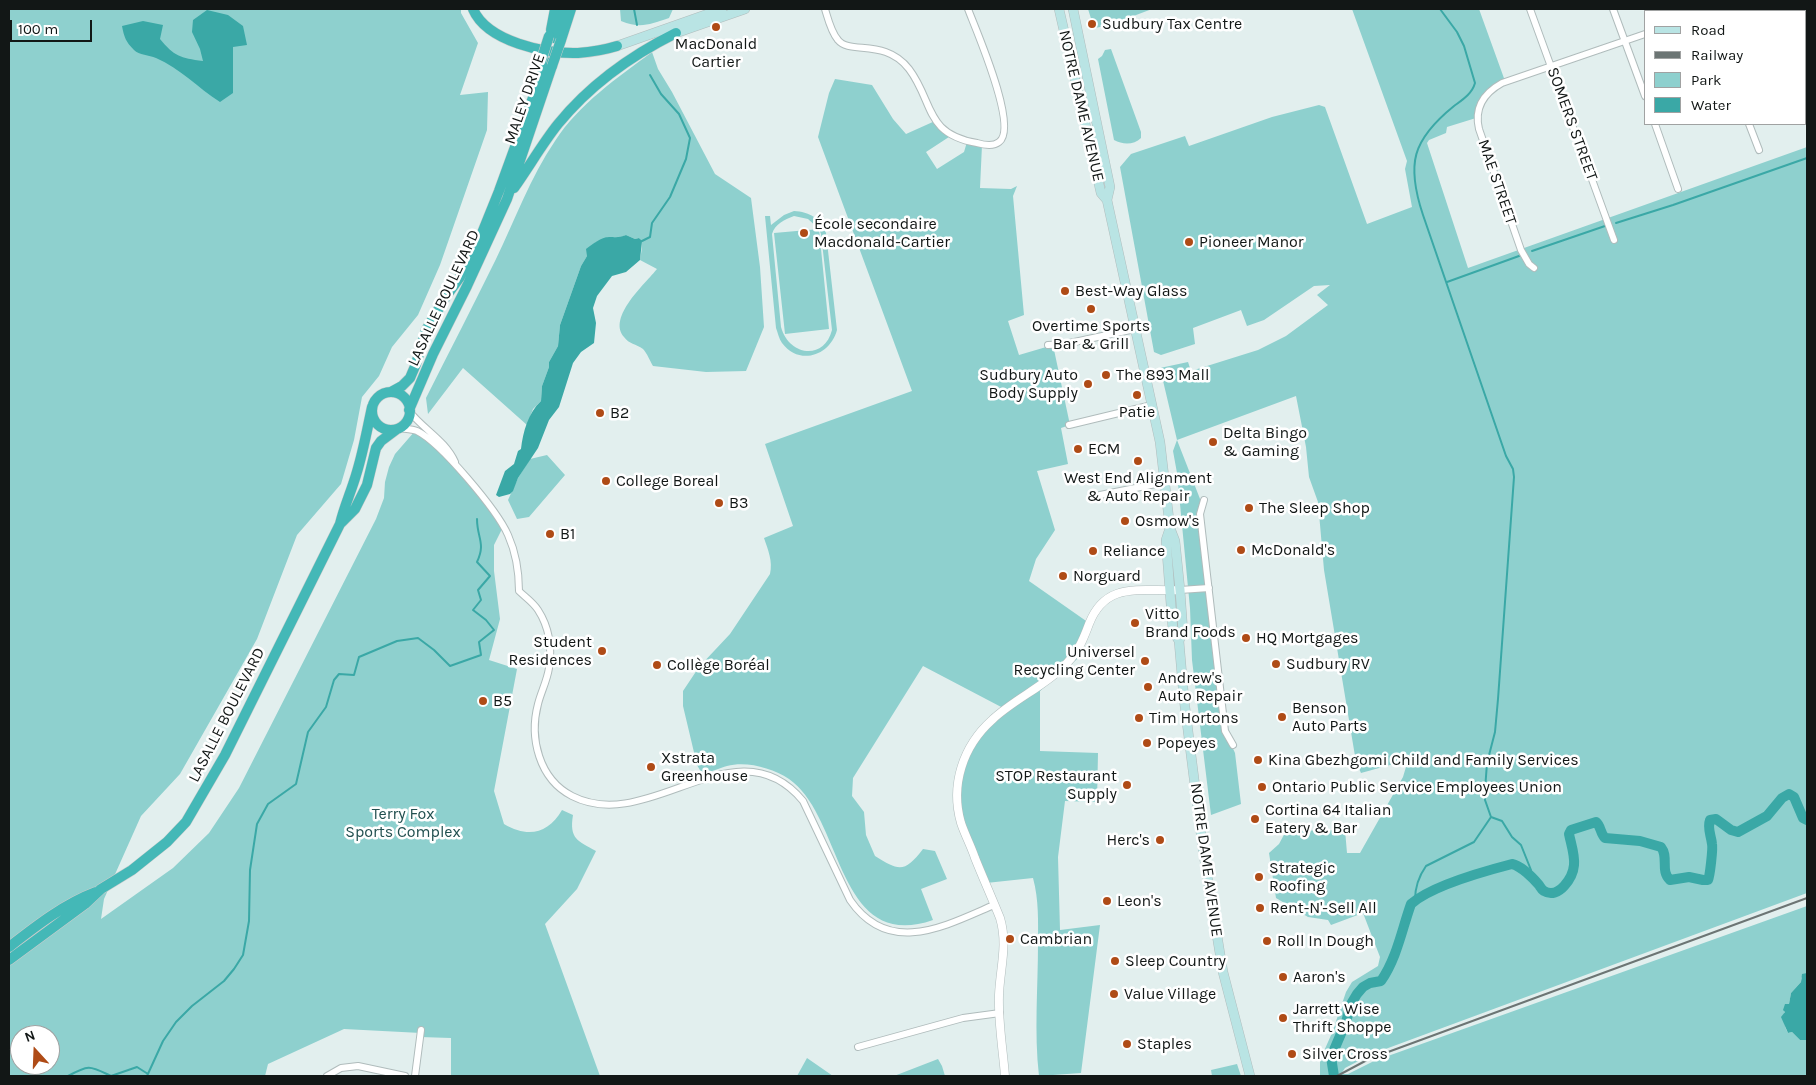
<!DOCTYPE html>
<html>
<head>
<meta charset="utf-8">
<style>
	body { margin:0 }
	#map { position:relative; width:1816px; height:1085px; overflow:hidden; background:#e2efee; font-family:Karla,sans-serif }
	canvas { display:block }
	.frame { position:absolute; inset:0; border:10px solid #121716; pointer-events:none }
	.legend { position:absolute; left:1644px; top:10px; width:162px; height:115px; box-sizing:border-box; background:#fff; border:1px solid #a0a2a2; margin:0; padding:6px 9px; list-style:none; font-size:15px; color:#121716 }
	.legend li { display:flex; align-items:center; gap:10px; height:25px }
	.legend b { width:25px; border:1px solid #a0a2a2 }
	.north { position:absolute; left:10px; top:1025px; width:50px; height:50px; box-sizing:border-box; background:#fff; border:1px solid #a0a2a2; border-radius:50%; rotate:340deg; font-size:14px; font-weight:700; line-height:20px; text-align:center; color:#121716 }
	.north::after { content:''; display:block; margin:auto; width:18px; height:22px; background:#af4b16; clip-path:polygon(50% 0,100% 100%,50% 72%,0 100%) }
	.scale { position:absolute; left:10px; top:20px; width:82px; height:22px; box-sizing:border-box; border:2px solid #121716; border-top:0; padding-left:6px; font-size:15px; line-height:18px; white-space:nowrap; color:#121716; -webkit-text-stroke:4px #fff; paint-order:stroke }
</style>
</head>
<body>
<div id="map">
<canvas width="1816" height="1085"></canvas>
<div class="frame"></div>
<ul class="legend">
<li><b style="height:6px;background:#b9e4e4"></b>Road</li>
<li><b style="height:6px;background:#6c7574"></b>Railway</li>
<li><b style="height:14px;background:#8ed0ce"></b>Park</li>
<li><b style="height:14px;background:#3aa8a6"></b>Water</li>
</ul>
<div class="north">N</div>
<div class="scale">100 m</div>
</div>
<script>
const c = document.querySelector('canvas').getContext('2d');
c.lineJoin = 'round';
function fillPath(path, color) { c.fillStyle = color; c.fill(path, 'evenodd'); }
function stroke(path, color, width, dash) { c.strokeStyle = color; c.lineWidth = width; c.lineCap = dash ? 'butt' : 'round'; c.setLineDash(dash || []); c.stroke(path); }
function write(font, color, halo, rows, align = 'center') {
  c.font = font + ' Karla,sans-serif'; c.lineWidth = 5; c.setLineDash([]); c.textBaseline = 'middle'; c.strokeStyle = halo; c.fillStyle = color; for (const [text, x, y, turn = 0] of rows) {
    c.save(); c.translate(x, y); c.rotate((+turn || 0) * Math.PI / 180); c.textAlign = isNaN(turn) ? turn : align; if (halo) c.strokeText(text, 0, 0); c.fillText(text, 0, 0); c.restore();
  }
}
fillPath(new Path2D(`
	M 9,9 L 461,9 L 461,13 L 478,43 L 460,95 L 488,92 L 487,130 L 440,265 L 418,315 L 392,347 L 379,376 L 362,397 L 354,440 L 341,484 L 297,535 L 257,639 L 180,774 L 141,816 L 104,899 L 101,919 L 173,868 L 209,833 L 239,788 L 376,519 L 384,498 L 385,482 L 389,467 L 395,454 L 415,431 L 432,441 L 504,525 L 494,545 L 494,571 L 500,619 L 489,660 L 517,669 L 494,791 L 504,824 C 528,838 548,834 562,810 L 573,815 C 569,839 578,841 596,851 L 577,889 L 545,924 L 600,1076 L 451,1076 L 451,1038 L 420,1037 L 421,1033 L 344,1029 L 268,1064 L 265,1076 L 9,1076 ZM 20,1035 L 50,1035 L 50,1065 L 20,1065 Z
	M 620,9 L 673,9 L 669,18 C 650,24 641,29 621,21 Z
	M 1088,9 L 1152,9 L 1107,26 L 1094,28 Z
	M 1352,9 L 1479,9 L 1505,81 L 1486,93 L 1476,118 L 1447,127 L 1446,133 L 1429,140 L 1427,143 L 1468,268 L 1807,147 L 1807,893 L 1372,1054 L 1345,1068 L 1341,1074 L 1348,1074 L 1374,1061 L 1807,906 L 1807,973 L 1801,978 L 1801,982 L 1791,993 L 1789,1004 L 1788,1006 L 1785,1005 C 1785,1015 1782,1023 1788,1033 L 1792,1032 L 1800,1040 L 1807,1040 L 1807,1076 L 1320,1076 L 1320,1060 L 1332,1033 L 1346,992 L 1352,982 L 1378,966 L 1380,957 L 1363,913 L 1331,925 L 1328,920 L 1308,917 L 1276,898 L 1269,853 L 1279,844 L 1286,831 L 1345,830 L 1347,853 L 1360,853 L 1403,777 L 1408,760 L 1361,773 L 1356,762 L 1324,570 L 1318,502 L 1309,477 L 1306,447 L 1296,396 L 1177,440 L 1202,504 L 1225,731 L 1235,753 L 1241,804 L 1211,815 L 1192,660 L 1190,608 L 1177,473 L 1173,451 L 1177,440 L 1160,368 L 1188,362 L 1191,371 L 1258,350 L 1286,336 L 1328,305 L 1317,295 L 1330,285 L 1314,286 L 1264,320 L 1247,326 L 1241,310 L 1193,328 L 1195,344 L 1161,355 L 1154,352 L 1120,167 L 1131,154 L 1185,136 L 1189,146 L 1272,117 L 1319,105 L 1325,107 L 1367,224 L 1412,207 L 1405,169 L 1407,161 Z
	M 1111,49 L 1141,132 L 1141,138 C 1134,145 1123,145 1114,140 L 1098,59 L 1102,56 L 1105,50 Z
	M 652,52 L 658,69 L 672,92 L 715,174 L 751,198 L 760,267 L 764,327 L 746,371 L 706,372 L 653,366 C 650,361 647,353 643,349 C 636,344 629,344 624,337 C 607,317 646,283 657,269 L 640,260 C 641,253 644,244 639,238 L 635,239 L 626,235 L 619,238 L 608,237 L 595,243 L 581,266 L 560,325 L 558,346 L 549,362 L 549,367 L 542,386 L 541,401 L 533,409 L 527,425 L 463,368 L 428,414 L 426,398 C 449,352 473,306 496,259 C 515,220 530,178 555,141 C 579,104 617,78 652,52 Z
	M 835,79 L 872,85 L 893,119 L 906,134 L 935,121 L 952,135 L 926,152 L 937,169 L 964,152 L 967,142 L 982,145 L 980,188 L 1011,189 L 1017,186 L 1013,196 L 1024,315 L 1008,321 L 1019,355 L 1053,345 L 1070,425 L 1061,428 L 1068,464 L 1037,471 L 1055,530 L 1036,559 L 1029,581 L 1089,623 L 1083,640 L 1083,654 L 1040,691 L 1040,751 L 1098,753 L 1097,802 L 1065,801 L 1058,857 L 1060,930 L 1100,925 L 1081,1073 L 1039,1076 C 1034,1032 1038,988 1038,944 C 1038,922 1039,900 1033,878 L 986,883 L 958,805 L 967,752 L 1005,709 L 923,666 L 853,778 L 852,796 L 864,812 L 866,835 L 875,856 C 900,872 905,872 923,849 L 935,851 L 947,879 L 921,889 L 933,920 C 836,954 844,817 789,779 C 772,768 747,761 727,766 C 719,768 709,774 701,772 L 697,765 L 683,706 L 683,691 L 699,667 L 730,634 L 770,574 C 773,561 768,550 764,538 L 793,526 L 765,444 L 912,391 L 818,137 L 829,93 Z
	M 794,211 C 809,212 821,218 826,233 L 837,330 C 830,356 799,366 782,343 C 779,339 778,333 776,328 L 765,216 L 770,216 L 771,225 L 784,215 ZM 794,216 L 808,219 L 819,229 L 774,233 L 785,334 L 829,329 L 819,229 L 821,234 L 832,330 C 824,361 789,356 781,327 L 772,234 C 775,224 784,220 794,216 Z
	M 547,455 L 565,475 L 529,517 L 517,519 L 508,500 L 518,478 L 530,459 Z
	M 807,1058 L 833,1076 L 797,1076 Z
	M 938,1059 L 942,1066 L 945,1076 L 894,1076 Z
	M 1237,1064 L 1241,1076 L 1212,1076 L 1211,1070 Z`), '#8ed0ce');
fillPath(new Path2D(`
	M 207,10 L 228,15 L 243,26 L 247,45 L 233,47 L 233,93 L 220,102 C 198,88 180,68 156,58 C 149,55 139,55 134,50 C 126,42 124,37 122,26 L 143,21 L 163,25 L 160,39 C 174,56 180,58 203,61 L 200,49 L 192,32 L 193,20 Z
	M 626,235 L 635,239 L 639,238 L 642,241 L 640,260 L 626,272 L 612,276 L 597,296 L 593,308 L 596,323 L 594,343 L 581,352 L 573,363 L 559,407 L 549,420 L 538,448 L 518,478 L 513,491 L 510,494 L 499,497 L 496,495 L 505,471 L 514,464 L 518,451 L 521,449 C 523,432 528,413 541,401 L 542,386 L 549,367 L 549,362 L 558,346 L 560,325 L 581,266 L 587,256 L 586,249 C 593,244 601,237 609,237 C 616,237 619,238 626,235 Z
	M 1807,973 L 1807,1040 L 1800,1040 L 1792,1032 L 1788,1033 L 1781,1017 L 1785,1012 L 1783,1010 L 1785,1004 L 1789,1004 L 1791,993 L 1801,982 L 1802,974 Z`), '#3aa8a6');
stroke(new Path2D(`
	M 634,9 L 637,25
	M 1440,9 L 1457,32 L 1464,46 L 1475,83 C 1472,94 1462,100 1454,106 C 1412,140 1406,164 1423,215 L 1506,456 L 1513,469 L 1514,477 L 1498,699 L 1495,732 L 1487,763 L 1485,790 L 1485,800 L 1491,817 L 1502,821 L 1512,837 L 1521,845 L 1531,870 L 1531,878
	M 1616,223 L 1673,205 L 1807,158
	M 642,241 L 650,237 L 652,223 L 670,197 L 686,159 L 690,138 L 679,114 L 661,94 L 650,75
	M 1532,251 L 1605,226
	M 1447,282 L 1519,256
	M 1415,900 C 1415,888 1419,876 1426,866 L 1474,842 L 1491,817
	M 68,1076 C 90,1064 90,1066 111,1076 L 137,1067 L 148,1074
	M 147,1076 L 163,1041 L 176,1022 L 192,1006 L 224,981 L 234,969 L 243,955 L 249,921 L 250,870 L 257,824 L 268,804 L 296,784 L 308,732 L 326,707 L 334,680 L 339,674 L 354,675 L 359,657 L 397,641 L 418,638 L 434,650 L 450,666 L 481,655 L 479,642 L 494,630 L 486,620 L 473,610 L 481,600 L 478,590 L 490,576 L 477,562 C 486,543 477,538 477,519`), '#3aa8a6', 2);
stroke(new Path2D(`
	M 1334,1076 L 1331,1057 L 1346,1022 L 1351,1004 L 1357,994 L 1363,987 L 1370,983 L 1381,981 C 1397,958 1402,929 1411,904 C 1431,886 1485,871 1512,864 C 1521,866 1533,878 1539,885 C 1541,888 1541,889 1544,891 C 1559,900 1573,877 1574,865 C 1575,855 1571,844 1569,834 L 1571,830 L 1596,822 C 1601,826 1600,833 1605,838 L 1640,841 L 1661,847 C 1669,857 1660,871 1670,880 L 1689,877 L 1703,880 L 1708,880 C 1710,876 1713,848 1712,844 C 1711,835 1707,828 1710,820 L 1716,819 L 1731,830 L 1738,832 L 1767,816 L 1782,798 L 1789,794 L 1794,797 L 1803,818 L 1807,820`), '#3aa8a6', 10);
const minor = new Path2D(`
	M 825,9 C 828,19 831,32 838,40 C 850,55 885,38 909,69 C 934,102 924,134 977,143 C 984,145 993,147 999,142 C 1019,128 976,30 968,9
	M 1530,9 L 1614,240
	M 1613,9 L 1645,96
	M 1711,11 L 1719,9
	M 1805,12 L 1807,19
	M 1655,124 L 1678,189
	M 1749,124 L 1759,150
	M 1534,268 L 1529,264 L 1521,250 L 1479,129 C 1474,108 1484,93 1502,83 L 1645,34
	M 1048,345 L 1065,344 L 1135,329
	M 409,411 C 424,430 445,440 455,462
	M 1069,425 L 1152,405
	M 398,428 C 404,429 412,429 417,431 C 441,443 497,510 508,535 C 516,553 519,572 519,591 C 525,597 533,602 538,610 C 549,627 552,648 549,668 C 547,681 541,692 538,704 C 529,738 539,779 572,796 C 650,836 736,720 803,801 L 850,900 C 889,957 945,926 994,905
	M 1100,495 L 1166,482
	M 1204,500 L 1200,514 L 1225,731 L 1233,745
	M 1180,590 L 1209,588
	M 858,1047 L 963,1018 L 1000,1013
	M 327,1076 L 341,1068 L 358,1066 L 405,1076
	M 415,1076 L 421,1030`);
const tertiary = new Path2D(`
	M 1005,1076 C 1003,1050 998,1022 999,995 C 1000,969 1008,944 1000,918 C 992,898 983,878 975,858 C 971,846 965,835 961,823 C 950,785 963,746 992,720 C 1013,700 1041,688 1062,668 C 1077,654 1082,643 1089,624 C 1106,580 1142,592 1180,590`);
const secondary = new Path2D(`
	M 1059,9 L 1101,193 L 1107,200
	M 1073,9 L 1110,187 L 1107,200 L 1160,442 L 1170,528 L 1175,541 L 1180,590 L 1183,632 L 1179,641
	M 676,33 L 745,9
	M 617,46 L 722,9
	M 1170,528 L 1166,540 L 1173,631 L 1179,641 L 1184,699 L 1203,850 L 1223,972 L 1250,1076`);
const trunk = new Path2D(`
	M 473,9 C 487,42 546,54 578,53 C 591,52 604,50 617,46
	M 551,30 L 555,9
	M 554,38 L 564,9
	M 561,40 L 571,9
	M 514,188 C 529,167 542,144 558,124 C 589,86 632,55 676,33
	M 391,392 L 402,386 L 410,378 L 416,364 L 426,330 L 447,295 L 460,277 L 478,243 L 499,191 L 546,62
	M372 411a19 19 0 1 1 38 0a19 19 0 1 1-38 0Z
	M 409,410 L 433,354 L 467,286 L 507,199 L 552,66
	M 341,523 L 355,509 L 367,485 L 376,448 L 381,441 L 397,429
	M 9,947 C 36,926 64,904 96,892
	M 9,960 L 85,904 L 101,889 L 132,870 L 167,842 L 186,822 L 225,755 L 340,524 C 344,507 351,492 356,475 C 363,453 367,430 372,407`);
stroke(minor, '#b0bcbc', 8);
stroke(tertiary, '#b0bcbc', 9);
stroke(secondary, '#b0bcbc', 10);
stroke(trunk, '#cbcccc', 11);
stroke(minor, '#fff', 6);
stroke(tertiary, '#fff', 8);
stroke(secondary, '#b9e4e4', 9);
stroke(trunk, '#44b8b7', 10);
stroke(new Path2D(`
	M 1337,1076 L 1369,1059 L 1807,898`), '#6c7574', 2);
const trunkBridge = new Path2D(`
	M 541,61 L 549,36
	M 552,66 L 561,40`);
stroke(trunkBridge, '#cbcccc', 11, []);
stroke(trunkBridge, '#44b8b7', 10);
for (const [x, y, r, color] of [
	[1092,24,5,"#af4b16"],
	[716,27,5,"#af4b16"],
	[804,233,5,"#af4b16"],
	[1189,242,5,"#af4b16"],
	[1065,291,5,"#af4b16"],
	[1091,309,5,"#af4b16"],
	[1106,375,5,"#af4b16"],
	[1088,384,5,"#af4b16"],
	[1137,395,5,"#af4b16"],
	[600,413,5,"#af4b16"],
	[1213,442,5,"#af4b16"],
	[1078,449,5,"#af4b16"],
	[1138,461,5,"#af4b16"],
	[606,481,5,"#af4b16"],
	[719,503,5,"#af4b16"],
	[1249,508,5,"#af4b16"],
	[1125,521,5,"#af4b16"],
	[550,534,5,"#af4b16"],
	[1241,550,5,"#af4b16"],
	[1093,551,5,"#af4b16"],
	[1063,576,5,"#af4b16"],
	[1135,623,5,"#af4b16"],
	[1246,638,5,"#af4b16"],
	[602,651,5,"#af4b16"],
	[1145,661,5,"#af4b16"],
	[1276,664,5,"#af4b16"],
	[657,665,5,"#af4b16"],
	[1148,687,5,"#af4b16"],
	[483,701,5,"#af4b16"],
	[1282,717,5,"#af4b16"],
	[1139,718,5,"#af4b16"],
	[1147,743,5,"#af4b16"],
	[1258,760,5,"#af4b16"],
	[651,767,5,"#af4b16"],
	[1127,785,5,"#af4b16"],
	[1262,787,5,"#af4b16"],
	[1255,819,5,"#af4b16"],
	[1160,840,5,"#af4b16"],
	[1259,877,5,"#af4b16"],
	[1107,901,5,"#af4b16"],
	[1260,908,5,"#af4b16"],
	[1010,939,5,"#af4b16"],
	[1267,941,5,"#af4b16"],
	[1115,961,5,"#af4b16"],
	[1283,977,5,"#af4b16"],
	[1114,994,5,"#af4b16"],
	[1283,1018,5,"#af4b16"],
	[1127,1044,5,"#af4b16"],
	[1292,1054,5,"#af4b16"]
]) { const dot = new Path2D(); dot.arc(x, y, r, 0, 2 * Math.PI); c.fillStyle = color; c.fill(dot); stroke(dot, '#fff', 2); }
write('16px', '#121716', '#fff', [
	["Sudbury Tax Centre",1102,24],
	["MacDonald",716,44,"center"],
	["Cartier",716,62,"center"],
	["École secondaire",814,224],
	["Macdonald-Cartier",814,242],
	["Pioneer Manor",1199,242],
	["Best-Way Glass",1075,291],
	["Overtime Sports",1091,326,"center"],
	["Bar & Grill",1091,344,"center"],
	["Sudbury Auto",1078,375,"right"],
	["Body Supply",1078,393,"right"],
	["The 893 Mall",1116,375],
	["Patie",1137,412,"center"],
	["B2",610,413],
	["Delta Bingo",1223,433],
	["& Gaming",1223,451],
	["ECM",1088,449],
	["West End Alignment",1138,478,"center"],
	["& Auto Repair",1138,496,"center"],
	["College Boreal",616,481],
	["B3",729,503],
	["The Sleep Shop",1259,508],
	["Osmow's",1135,521],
	["B1",560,534],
	["McDonald's",1251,550],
	["Reliance",1103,551],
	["Norguard",1073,576],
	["Vitto",1145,614],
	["Brand Foods",1145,632],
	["HQ Mortgages",1256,638],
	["Student",592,642,"right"],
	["Residences",592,660,"right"],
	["Universel",1135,652,"right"],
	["Recycling Center",1135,670,"right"],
	["Sudbury RV",1286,664],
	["Collège Boréal",667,665],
	["Andrew's",1158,678],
	["Auto Repair",1158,696],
	["B5",493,701],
	["Benson",1292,708],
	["Auto Parts",1292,726],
	["Tim Hortons",1149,718],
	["Popeyes",1157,743],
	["Xstrata",661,758],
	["Greenhouse",661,776],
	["Kina Gbezhgomi Child and Family Services",1268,760],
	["STOP Restaurant",1117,776,"right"],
	["Supply",1117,794,"right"],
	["Ontario Public Service Employees Union",1272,787],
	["Cortina 64 Italian",1265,810],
	["Eatery & Bar",1265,828],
	["Herc's",1150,840,"right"],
	["Strategic",1269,868],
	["Roofing",1269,886],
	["Leon's",1117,901],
	["Rent-N'-Sell All",1270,908],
	["Cambrian",1020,939],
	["Roll In Dough",1277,941],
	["Sleep Country",1125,961],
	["Aaron's",1293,977],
	["Value Village",1124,994],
	["Jarrett Wise",1293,1009],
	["Thrift Shoppe",1293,1027],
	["Staples",1137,1044],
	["Silver Cross",1302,1054]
], 'left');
write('16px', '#121716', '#fff', [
	["MALEY DRIVE",525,99,-71],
	["NOTRE DAME AVENUE",1081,106,77],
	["SOMERS STREET",1572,124,70],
	["MAE STREET",1497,182,71],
	["LASALLE BOULEVARD",444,298,-65],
	["LASALLE BOULEVARD",227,715,-63],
	["NOTRE DAME AVENUE",1206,860,82]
]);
write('16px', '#225050', '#fff', [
	["Terry Fox",403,814],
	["Sports Complex",403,832]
]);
</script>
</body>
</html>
